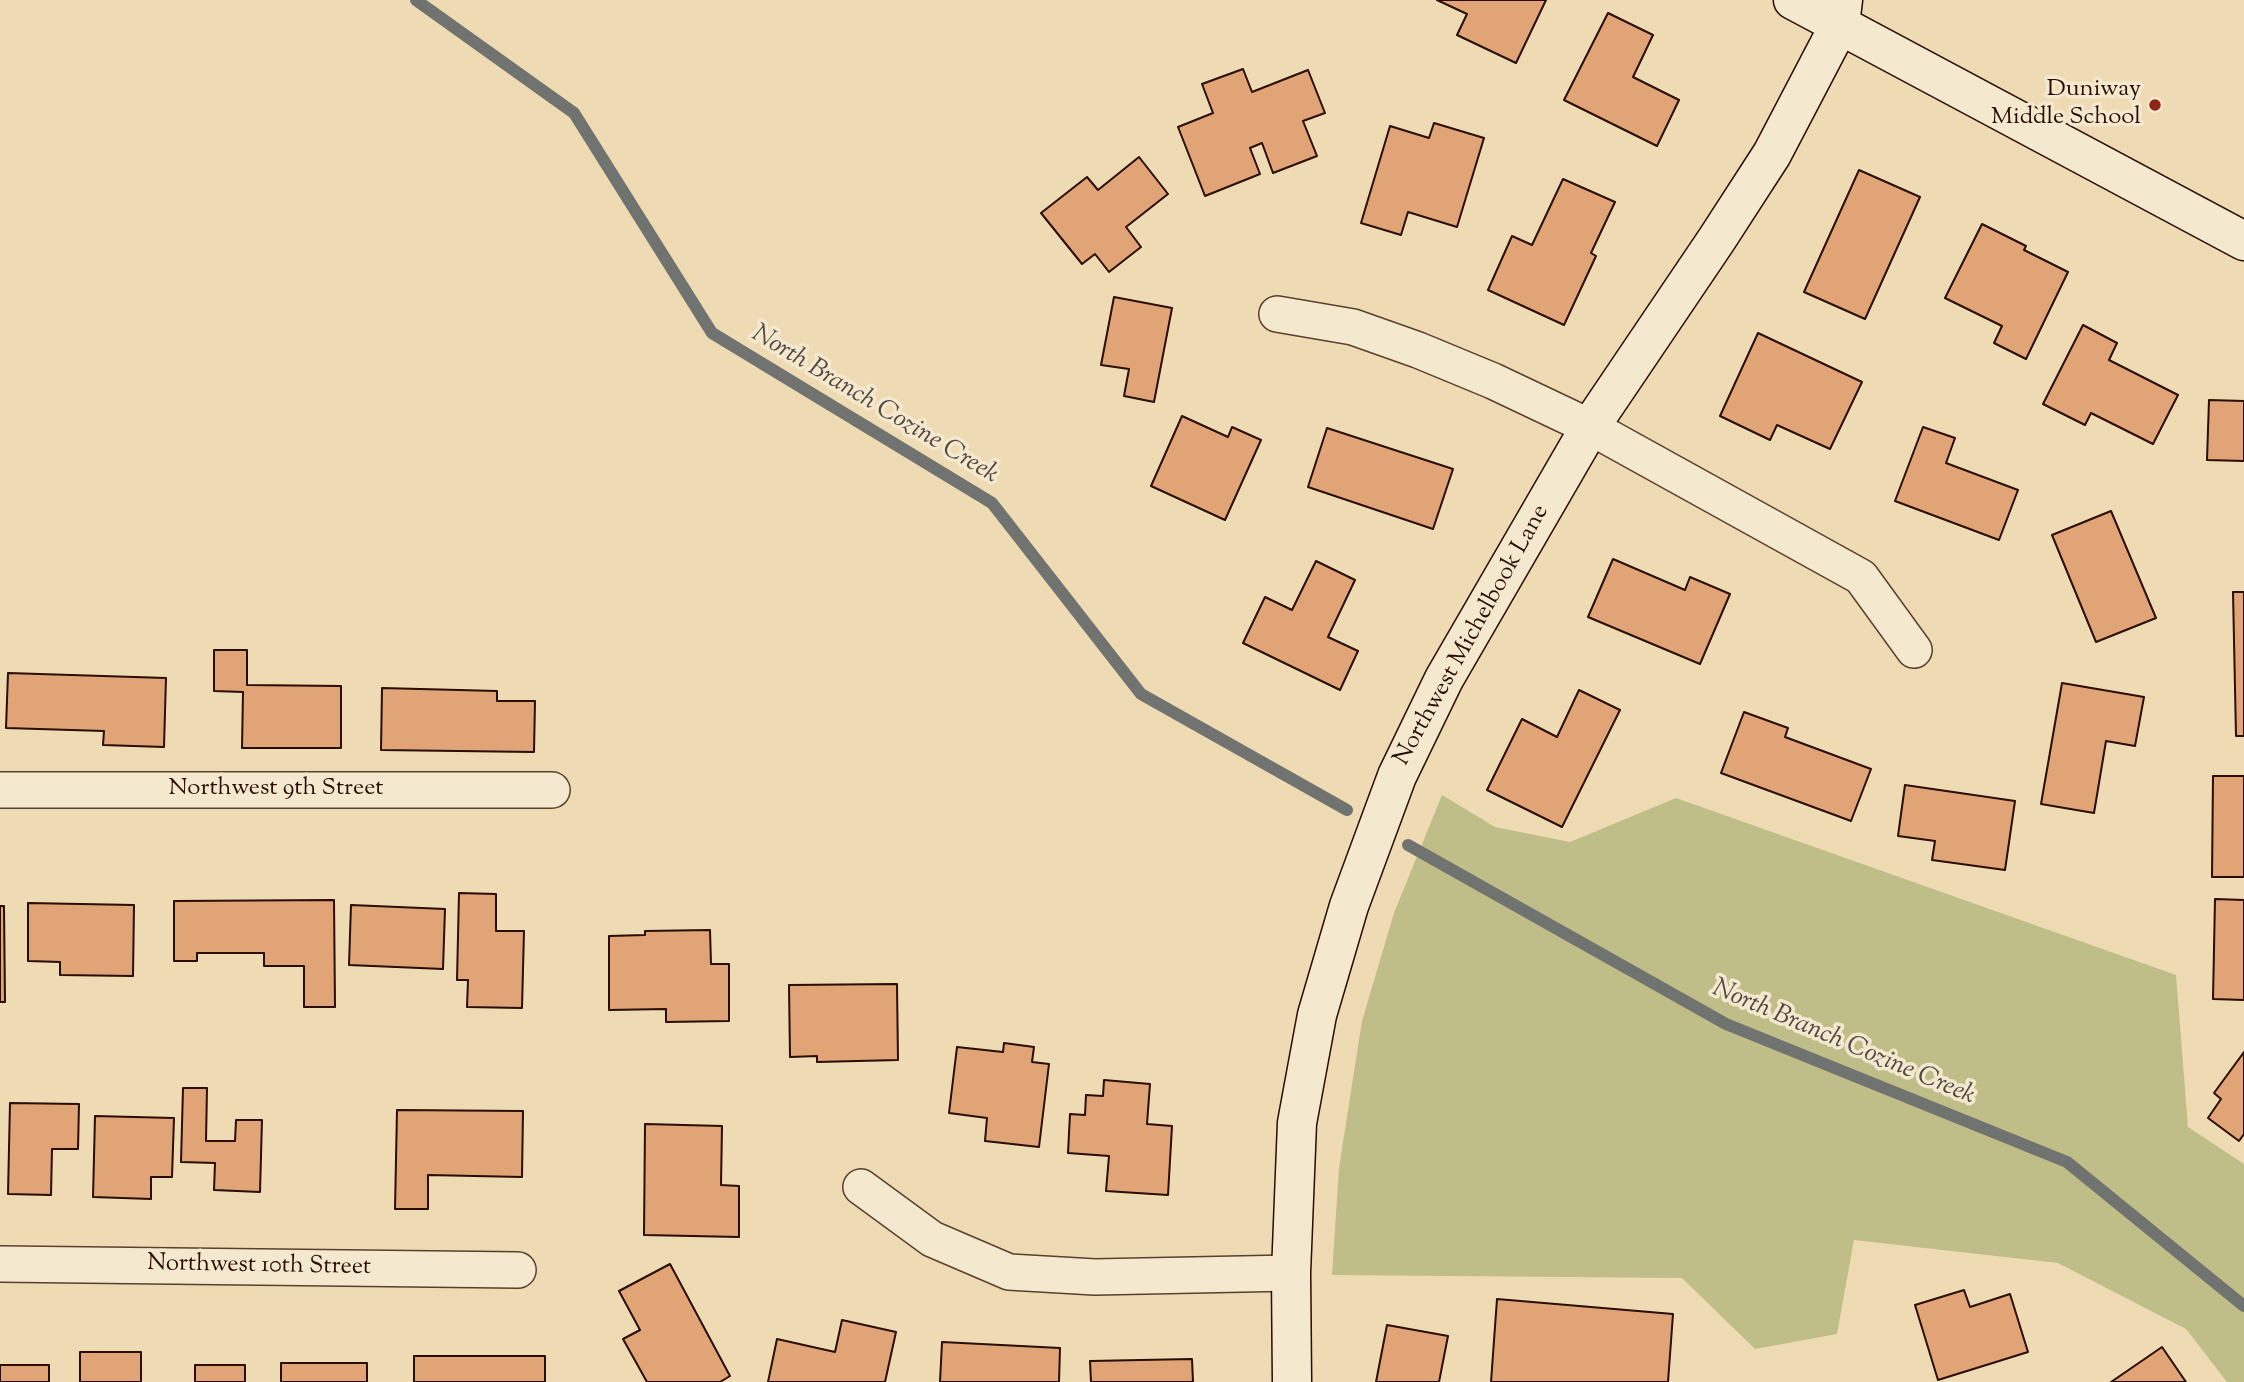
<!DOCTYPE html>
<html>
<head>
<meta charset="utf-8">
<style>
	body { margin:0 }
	canvas { display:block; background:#eedbb3 }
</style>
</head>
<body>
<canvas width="2244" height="1382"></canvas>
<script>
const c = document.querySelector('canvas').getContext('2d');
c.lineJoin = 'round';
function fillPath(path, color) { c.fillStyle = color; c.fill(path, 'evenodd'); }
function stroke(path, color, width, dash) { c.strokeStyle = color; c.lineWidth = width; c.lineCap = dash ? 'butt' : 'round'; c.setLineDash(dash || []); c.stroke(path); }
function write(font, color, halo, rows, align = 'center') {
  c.font = font + ' "Sorts Mill Goudy",serif'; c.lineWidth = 7; c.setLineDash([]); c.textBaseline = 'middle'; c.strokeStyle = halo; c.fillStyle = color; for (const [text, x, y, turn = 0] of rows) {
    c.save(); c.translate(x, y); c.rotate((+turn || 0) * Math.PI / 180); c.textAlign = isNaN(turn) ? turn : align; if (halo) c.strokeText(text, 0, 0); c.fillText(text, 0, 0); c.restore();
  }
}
fillPath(new Path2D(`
	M 1442,795 L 1495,827 L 1570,842 L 1676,798 L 2176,975 L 2188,1127 L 2244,1164 L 2244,1382 L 2227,1382 L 2186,1329 L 2058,1263 L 1854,1240 L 1837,1334 L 1755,1349 L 1682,1278 L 1332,1275 L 1339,1168 L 1362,1021 L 1394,913 Z`), '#c0be88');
stroke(new Path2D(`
	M 416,0 L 574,113 L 712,333 L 992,503 L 1141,694 L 1347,810
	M 1408,845 L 1726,1024 L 2067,1162 L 2244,1306`), '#70736f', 12);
const building = new Path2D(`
	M 1437,0 L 1546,0 L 1516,63 L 1457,35 L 1467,14 Z
	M 1608,13 L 1653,35 L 1633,77 L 1679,100 L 1657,146 L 1564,100 Z
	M 1243,69 L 1252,92 L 1308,70 L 1325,113 L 1303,121 L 1317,156 L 1273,173 L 1262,143 L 1250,148 L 1260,174 L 1205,196 L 1178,127 L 1213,113 L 1202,84 Z
	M 1434,123 L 1484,138 L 1457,227 L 1408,212 L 1401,235 L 1361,223 L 1390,126 L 1429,138 Z
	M 1139,157 L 1168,194 L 1126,227 L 1141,247 L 1109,272 L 1095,254 L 1082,264 L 1041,213 L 1087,177 L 1098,190 Z
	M 1859,170 L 1920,197 L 1865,319 L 1804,292 Z
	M 1563,179 L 1615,202 L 1591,253 L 1596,256 L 1564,325 L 1488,290 L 1512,236 L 1532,245 Z
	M 1982,224 L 2026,246 L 2024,250 L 2068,272 L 2026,359 L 1994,343 L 2002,326 L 1945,298 Z
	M 1114,297 L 1172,308 L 1154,402 L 1124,396 L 1129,369 L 1101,365 Z
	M 2083,325 L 2117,343 L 2109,360 L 2178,395 L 2153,444 L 2091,413 L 2085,425 L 2043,404 Z
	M 1758,333 L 1862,382 L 1830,449 L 1777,425 L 1770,440 L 1720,416 Z
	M 2209,400 L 2244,401 L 2244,461 L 2207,460 Z
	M 1182,416 L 1228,437 L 1232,427 L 1261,440 L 1225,520 L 1151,486 Z
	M 1923,427 L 1955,438 L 1946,463 L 2018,490 L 1999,540 L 1895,501 Z
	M 1327,428 L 1453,469 L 1433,529 L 1308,487 Z
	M 2111,511 L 2156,618 L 2096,642 L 2052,535 Z
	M 1613,559 L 1685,590 L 1690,577 L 1730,594 L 1700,664 L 1588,617 Z
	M 1316,561 L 1355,580 L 1328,637 L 1358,651 L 1340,690 L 1243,643 L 1265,597 L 1292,610 Z
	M 2233,592 L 2244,592 L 2244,736 L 2236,736 Z
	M 214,650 L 247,650 L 247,685 L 341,686 L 341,748 L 242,748 L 243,692 L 214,691 Z
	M 8,673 L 166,678 L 164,747 L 103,745 L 104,731 L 6,728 Z
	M 2062,683 L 2144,697 L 2135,746 L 2106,741 L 2094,813 L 2041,804 Z
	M 382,688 L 497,691 L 497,701 L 535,701 L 534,752 L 381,750 Z
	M 1579,690 L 1620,710 L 1562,827 L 1487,790 L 1522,719 L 1557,737 Z
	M 1744,712 L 1788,728 L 1785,737 L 1871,769 L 1851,821 L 1721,773 Z
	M 2213,776 L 2244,776 L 2244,877 L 2212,877 Z
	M 1905,785 L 2015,801 L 2005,870 L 1932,860 L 1935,841 L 1898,836 Z
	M 459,893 L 496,894 L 496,931 L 524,931 L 522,1008 L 467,1007 L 468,980 L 457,980 Z
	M 2215,899 L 2244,900 L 2244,1000 L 2213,999 Z
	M 334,900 L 335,1007 L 304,1007 L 304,966 L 264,966 L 264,953 L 197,953 L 197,961 L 174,961 L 174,901 Z
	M 28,903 L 134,905 L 133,976 L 60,975 L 60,962 L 28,961 Z
	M 351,905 L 445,909 L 443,969 L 349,965 Z
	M 0,906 L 4,906 L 5,1002 L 0,1002 Z
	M 710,930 L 711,964 L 729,964 L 729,1021 L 666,1022 L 666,1009 L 609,1010 L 609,936 L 645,935 L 645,931 Z
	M 897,984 L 898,1060 L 817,1062 L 817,1056 L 790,1057 L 789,985 Z
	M 1004,1043 L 1034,1047 L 1032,1062 L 1049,1064 L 1039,1147 L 985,1141 L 987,1118 L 949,1113 L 957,1047 L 1003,1052 Z
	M 2244,1052 L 2244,1134 L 2239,1141 L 2208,1118 L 2221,1099 L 2214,1093 Z
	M 1104,1080 L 1150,1084 L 1147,1124 L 1172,1126 L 1168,1195 L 1106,1191 L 1109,1156 L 1068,1153 L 1070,1114 L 1085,1115 L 1086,1095 L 1103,1096 Z
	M 183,1088 L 207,1088 L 206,1141 L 235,1141 L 236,1120 L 262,1120 L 260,1192 L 214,1190 L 215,1163 L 181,1162 Z
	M 10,1103 L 79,1104 L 78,1149 L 52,1149 L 51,1195 L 8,1194 Z
	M 397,1110 L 523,1111 L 522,1177 L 428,1175 L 428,1209 L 395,1209 Z
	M 95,1116 L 174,1118 L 172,1177 L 151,1177 L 151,1199 L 93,1197 Z
	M 645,1124 L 722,1126 L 721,1185 L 739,1186 L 739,1237 L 644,1235 Z
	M 670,1264 L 730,1376 L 720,1382 L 647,1382 L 623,1339 L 640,1330 L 619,1291 Z
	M 1964,1290 L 1970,1307 L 2010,1294 L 2028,1352 L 1938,1380 L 1915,1305 Z
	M 1497,1299 L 1673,1314 L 1668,1382 L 1491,1382 Z
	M 842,1320 L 896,1332 L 885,1382 L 768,1382 L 777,1339 L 835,1352 Z
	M 1387,1325 L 1448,1336 L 1439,1382 L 1376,1382 Z
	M 942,1342 L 1060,1348 L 1059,1382 L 940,1382 Z
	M 2162,1347 L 2186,1382 L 2111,1382 Z
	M 80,1352 L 141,1352 L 141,1382 L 80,1382 Z
	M 414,1356 L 545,1356 L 545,1382 L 414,1382 Z
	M 1192,1359 L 1193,1382 L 1091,1382 L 1090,1361 Z
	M 281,1363 L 367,1363 L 367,1382 L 281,1382 Z
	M 0,1365 L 49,1365 L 49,1382 L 0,1382 Z
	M 195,1365 L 245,1365 L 245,1382 L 195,1382 Z`);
fillPath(building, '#e0a477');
stroke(building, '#290c02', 2);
const street = new Path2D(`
	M 1277,314 L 1353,327 L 1418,350 L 1493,381 L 1590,427 L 1861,577 L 1914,650
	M 0,790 L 552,790
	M 861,1187 L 932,1239 L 1009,1272 L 1095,1277 L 1291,1273
	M 0,1264 L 518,1270`);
const secondary = new Path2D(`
	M 1793,0 L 2244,241
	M 1292,1382 L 1291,1273 L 1297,1123 L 1317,1015 L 1349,906 L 1397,776 L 1444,679 L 1590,427 L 1717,239 L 1772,154 L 1840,24 L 1843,0`);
stroke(street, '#5a402e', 38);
stroke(secondary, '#290c02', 41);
stroke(street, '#f4e8ce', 35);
stroke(secondary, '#f4e8ce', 38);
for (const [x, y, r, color] of [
	[2155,105,7,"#8f2418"]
]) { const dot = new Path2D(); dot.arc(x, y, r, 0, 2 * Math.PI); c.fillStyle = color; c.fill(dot); stroke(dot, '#f4e8ce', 2.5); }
write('24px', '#290c02', '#f4e8ce', [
	["Duniway",2141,91],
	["Middle School",2141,119]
], 'right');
write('24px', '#290c02', '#f4e8ce', [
	["Northwest Michelbook Lane",1473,636,-61],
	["Northwest 9th Street",276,790],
	["Northwest 10th Street",259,1267,1]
]);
write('italic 26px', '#524842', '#f4e8ce', [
	["North Branch Cozine Creek",874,406,31],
	["North Branch Cozine Creek",1843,1044,23]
]);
</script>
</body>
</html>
